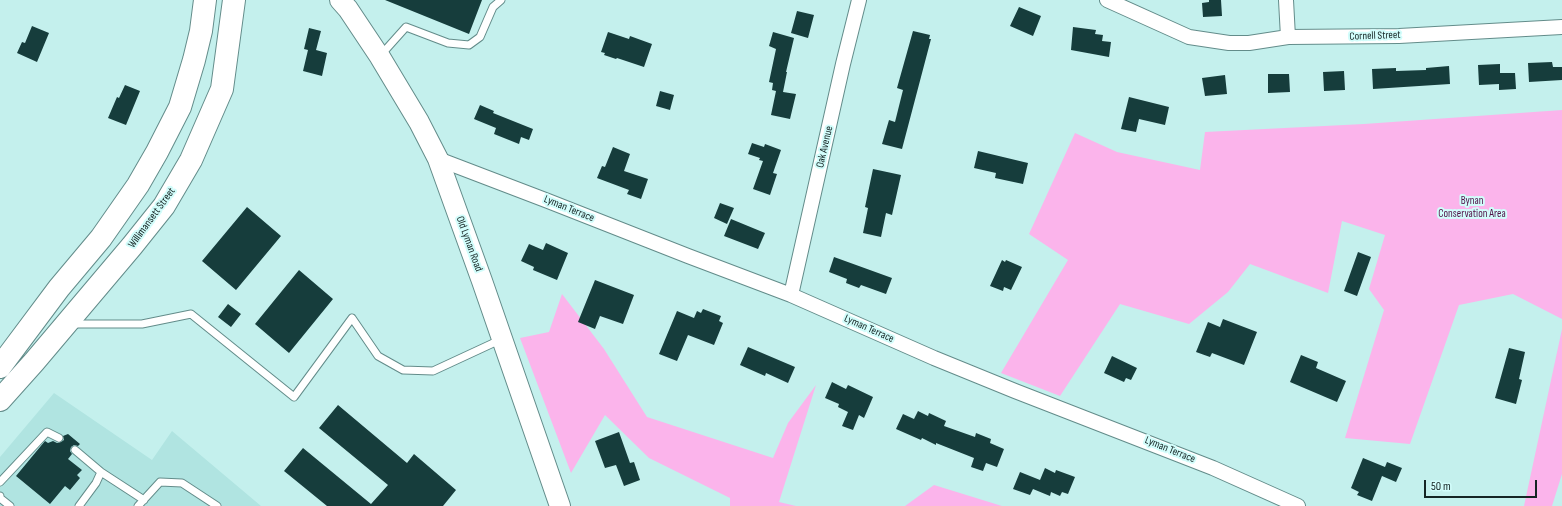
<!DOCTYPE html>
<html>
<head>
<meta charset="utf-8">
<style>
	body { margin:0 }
	#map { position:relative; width:1562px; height:506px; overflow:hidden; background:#c4f0ed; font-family:"Sofia Sans Condensed",sans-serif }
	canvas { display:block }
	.scale { position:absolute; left:1424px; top:480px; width:113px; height:18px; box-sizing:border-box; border:2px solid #152524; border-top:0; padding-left:5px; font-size:12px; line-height:14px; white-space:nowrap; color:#152524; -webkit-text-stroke:3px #d2fdfb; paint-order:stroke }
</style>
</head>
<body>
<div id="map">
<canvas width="1562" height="506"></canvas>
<div class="scale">50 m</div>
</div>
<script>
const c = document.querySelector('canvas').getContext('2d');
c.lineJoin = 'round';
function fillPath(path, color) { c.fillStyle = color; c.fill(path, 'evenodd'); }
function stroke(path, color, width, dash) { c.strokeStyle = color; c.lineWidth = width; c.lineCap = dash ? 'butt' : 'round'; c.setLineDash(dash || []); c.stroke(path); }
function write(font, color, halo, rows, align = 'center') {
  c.font = font + ' "Sofia Sans Condensed",sans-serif'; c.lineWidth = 4; c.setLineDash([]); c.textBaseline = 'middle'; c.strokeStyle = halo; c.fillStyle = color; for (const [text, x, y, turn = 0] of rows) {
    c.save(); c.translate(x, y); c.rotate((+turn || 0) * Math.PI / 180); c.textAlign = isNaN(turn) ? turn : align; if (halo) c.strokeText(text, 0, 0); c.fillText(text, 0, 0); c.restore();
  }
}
fillPath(new Path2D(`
	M 54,393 L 152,460 L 172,431 L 261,506 L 0,506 L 0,457 Z`), '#b0e4e1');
fillPath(new Path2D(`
	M 1562,110 L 1562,319 L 1513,294 L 1459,305 L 1410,444 L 1345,438 L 1384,310 L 1369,289 L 1385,235 L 1342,221 L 1328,293 L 1250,264 L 1228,292 L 1189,324 L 1120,304 L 1060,396 L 1001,373 L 1068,260 L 1029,234 L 1075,133 L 1117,152 L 1200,170 L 1205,132 L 1364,124 Z
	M 562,294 L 604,349 L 647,417 L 773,458 L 788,423 L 816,385 L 779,502 L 796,506 L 730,506 L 730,498 L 649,458 L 605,415 L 571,473 L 520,338 L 549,332 Z
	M 1562,329 L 1562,474 L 1552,506 L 1524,506 Z
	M 934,485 L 1002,506 L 905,506 Z`), '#fbb4eb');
fillPath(new Path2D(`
	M 385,0 L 482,0 L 469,34 Z
	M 1209,0 L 1221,0 L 1222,16 L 1203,17 L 1202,3 L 1209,2 Z
	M 1019,7 L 1041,16 L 1033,36 L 1010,26 Z
	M 797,11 L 814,15 L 808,38 L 791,33 Z
	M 32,26 L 49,33 L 37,62 L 17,53 L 22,42 L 25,43 Z
	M 1073,27 L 1096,30 L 1095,34 L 1103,35 L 1102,41 L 1111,42 L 1109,57 L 1071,50 Z
	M 309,28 L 321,31 L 316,50 L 327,53 L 322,76 L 303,71 L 308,50 L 304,49 Z
	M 913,31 L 930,35 L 929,39 L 931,39 L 902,149 L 882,144 L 889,120 L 895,122 L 903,90 L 897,88 Z
	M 608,32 L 629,39 L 630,36 L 652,44 L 644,67 L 617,58 L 616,59 L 604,55 L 605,53 L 601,52 Z
	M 773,32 L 794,38 L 786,72 L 787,72 L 783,92 L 796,94 L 790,119 L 771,115 L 776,91 L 772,90 L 773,83 L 769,82 L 776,49 L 769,46 Z
	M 1552,62 L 1553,67 L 1562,67 L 1562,80 L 1529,82 L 1528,63 Z
	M 1500,64 L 1500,73 L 1515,73 L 1516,89 L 1499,90 L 1499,84 L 1479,85 L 1478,65 Z
	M 1449,66 L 1450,84 L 1373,89 L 1372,69 L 1396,68 L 1396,71 L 1426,70 L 1426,68 Z
	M 1344,71 L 1345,90 L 1324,91 L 1323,72 Z
	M 1268,74 L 1289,74 L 1290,92 L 1268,93 Z
	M 1225,75 L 1227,94 L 1205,96 L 1202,78 Z
	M 125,85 L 140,91 L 126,125 L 108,118 L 117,97 L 119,98 Z
	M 660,91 L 674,95 L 670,110 L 656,106 Z
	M 1129,97 L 1169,107 L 1165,125 L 1139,119 L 1136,132 L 1121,129 Z
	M 480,105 L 494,111 L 493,113 L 533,129 L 529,140 L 521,137 L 519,144 L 494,134 L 496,128 L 474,119 Z
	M 752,143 L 764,147 L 765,144 L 781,150 L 773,173 L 777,174 L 770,195 L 753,189 L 763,161 L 759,160 L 760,158 L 748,154 Z
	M 613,147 L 630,154 L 624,171 L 648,179 L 641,199 L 627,194 L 629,190 L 597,178 L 602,166 L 605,167 Z
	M 978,151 L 1028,163 L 1023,184 L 995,178 L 996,173 L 974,168 Z
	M 873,169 L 901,175 L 892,215 L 886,213 L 881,237 L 863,233 L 868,208 L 865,207 Z
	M 720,203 L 734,208 L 727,224 L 714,218 Z
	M 247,207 L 281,236 L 236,290 L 202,261 Z
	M 731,219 L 765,233 L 758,249 L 724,236 Z
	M 546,243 L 568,253 L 557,280 L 533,270 L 534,267 L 521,261 L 529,244 L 543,250 Z
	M 1358,252 L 1371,257 L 1357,296 L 1344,291 Z
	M 834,257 L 892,278 L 886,294 L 861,285 L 859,288 L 846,283 L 847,279 L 829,272 Z
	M 1002,260 L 1005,262 L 1006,260 L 1022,267 L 1011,290 L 1004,287 L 1003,291 L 990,286 Z
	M 299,270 L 333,299 L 289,353 L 255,324 Z
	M 595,280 L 634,295 L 623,324 L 600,316 L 595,329 L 578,322 Z
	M 228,304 L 241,314 L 231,327 L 218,317 Z
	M 703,309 L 721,316 L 719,321 L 723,323 L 714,345 L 688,335 L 677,361 L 659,354 L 677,311 L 694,318 L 697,311 L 701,313 Z
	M 1223,319 L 1257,332 L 1244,365 L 1212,353 L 1210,357 L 1196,352 L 1208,322 L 1220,327 Z
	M 748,347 L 795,367 L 788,383 L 766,373 L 765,376 L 740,365 Z
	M 1509,348 L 1525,352 L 1519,379 L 1522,380 L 1516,404 L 1495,398 Z
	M 1301,355 L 1318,362 L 1316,368 L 1346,381 L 1337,402 L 1290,382 Z
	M 1112,356 L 1137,368 L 1131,380 L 1126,378 L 1124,382 L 1104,373 Z
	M 832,382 L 846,389 L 848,385 L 873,397 L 864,418 L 859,415 L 853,430 L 842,426 L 848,412 L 838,407 L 839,404 L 825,398 Z
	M 338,405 L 407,463 L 414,454 L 456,490 L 443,506 L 327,506 L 284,471 L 303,448 L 371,504 L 388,485 L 319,428 Z
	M 918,411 L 928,416 L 929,413 L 946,421 L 944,426 L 975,437 L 976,433 L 991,439 L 990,443 L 1004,449 L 997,467 L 986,463 L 983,471 L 971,467 L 974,458 L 936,443 L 936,445 L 922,438 L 921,440 L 896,429 L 903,414 L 914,419 Z
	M 619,432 L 630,463 L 634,462 L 640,480 L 624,486 L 616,465 L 605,468 L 595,441 Z
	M 68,434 L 80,444 L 78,446 L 74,445 L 71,447 L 70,451 L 72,454 L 68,459 L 82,470 L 77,475 L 80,478 L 70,490 L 65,486 L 50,504 L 16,476 L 45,441 L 48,443 L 53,441 L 57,443 L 61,442 L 64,440 L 63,436 Z
	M 1363,458 L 1385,467 L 1387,462 L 1402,468 L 1396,482 L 1382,476 L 1372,501 L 1357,495 L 1359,492 L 1351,488 Z
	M 1045,468 L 1055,473 L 1056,470 L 1075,477 L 1068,494 L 1062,492 L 1060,496 L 1051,492 L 1050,496 L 1033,489 L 1030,495 L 1013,489 L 1020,472 L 1040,480 Z`), '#163d3c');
const lane = new Path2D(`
	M 380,56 L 406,27 L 448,43 L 469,45 L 480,37 L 493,7 L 501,0
	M 72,324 L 142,324 L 191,314 L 294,397 L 352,318 L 378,356 L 403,370 L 433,371 L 502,339
	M 75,450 L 101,472 L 144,500
	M 0,482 L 47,432 L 59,438
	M 0,496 L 0,498 L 10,506
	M 79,506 L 96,483 L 101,472
	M 138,506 L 160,482 L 182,483 L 217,506`);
const street = new Path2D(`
	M 1107,0 L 1189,37 L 1229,43 L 1249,43 L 1288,37 L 1399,36 L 1562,27
	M 1286,0 L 1288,37
	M 438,159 L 548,201 L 688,256 L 791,295 L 934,358 L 1015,391 L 1213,468 L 1298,506
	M 791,295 L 843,64 L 859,0`);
const secondary = new Path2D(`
	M 340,0 L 348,9 L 380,57 L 419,122 L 438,159 L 482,281 L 560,506`);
const primary = new Path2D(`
	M 0,367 L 59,288 L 101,238 L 138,185 L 157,152 L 180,107 L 194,60 L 201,31 L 205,0
	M 0,400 L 34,362 L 132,246 L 164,206 L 191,160 L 222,89 L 234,0`);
stroke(lane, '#638c8a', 9);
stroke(street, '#638c8a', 16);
stroke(secondary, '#638c8a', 22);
stroke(primary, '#638c8a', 24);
stroke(lane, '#fff', 7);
stroke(street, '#fff', 14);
stroke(secondary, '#fff', 20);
stroke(primary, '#fff', 22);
write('11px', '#152524', '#d2fdfb', [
	["Cornell Street",1375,36,-2],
	["Oak Avenue",825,147,-77],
	["Lyman Terrace",569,209,22],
	["Willimansett Street",152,218,-54],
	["Old Lyman Road",469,244,70],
	["Lyman Terrace",869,329,24],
	["Lyman Terrace",1170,450,22]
]);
write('11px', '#521248', '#d2fdfb', [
	["Bynan",1472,201],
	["Conservation Area",1472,214]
]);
</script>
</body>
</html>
